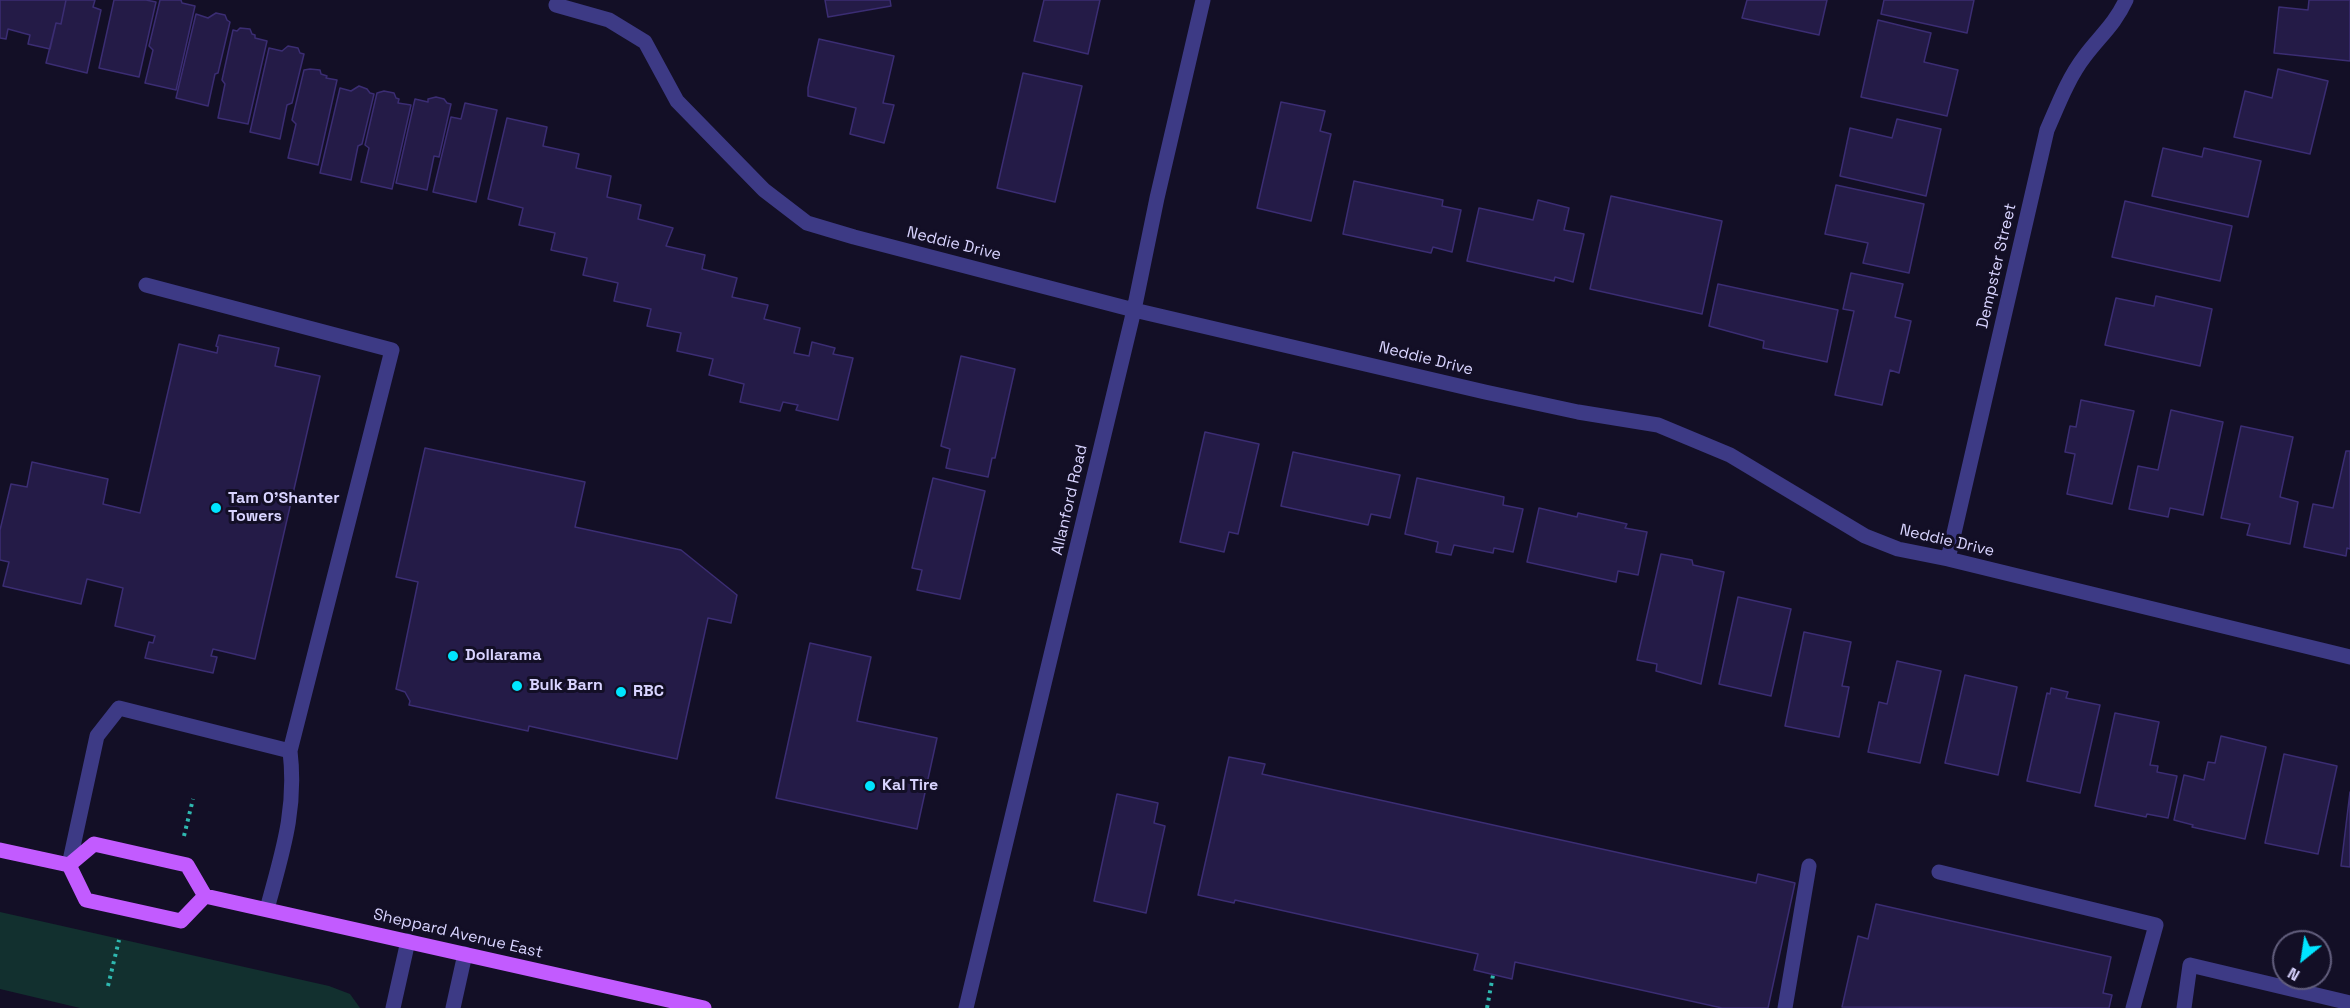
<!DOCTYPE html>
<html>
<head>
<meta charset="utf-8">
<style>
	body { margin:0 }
	#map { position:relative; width:2350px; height:1008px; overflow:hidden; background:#130f26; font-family:"Space Grotesk",sans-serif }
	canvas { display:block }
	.north { position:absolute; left:2272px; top:930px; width:60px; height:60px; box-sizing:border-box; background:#130f26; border:2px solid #625e7d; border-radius:50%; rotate:210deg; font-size:16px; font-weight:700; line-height:24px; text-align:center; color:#d9d4ff }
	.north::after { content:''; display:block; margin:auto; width:21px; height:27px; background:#00e5ff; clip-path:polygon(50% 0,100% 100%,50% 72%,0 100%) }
</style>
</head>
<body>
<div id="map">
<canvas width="2350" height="1008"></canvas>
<div class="north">N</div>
</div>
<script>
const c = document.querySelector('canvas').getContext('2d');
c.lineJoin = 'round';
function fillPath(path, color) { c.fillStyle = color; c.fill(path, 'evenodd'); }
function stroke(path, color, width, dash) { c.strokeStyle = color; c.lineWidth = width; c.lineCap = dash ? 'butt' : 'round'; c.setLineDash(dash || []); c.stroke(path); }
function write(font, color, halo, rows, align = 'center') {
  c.font = font + ' "Space Grotesk",sans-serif'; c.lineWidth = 6; c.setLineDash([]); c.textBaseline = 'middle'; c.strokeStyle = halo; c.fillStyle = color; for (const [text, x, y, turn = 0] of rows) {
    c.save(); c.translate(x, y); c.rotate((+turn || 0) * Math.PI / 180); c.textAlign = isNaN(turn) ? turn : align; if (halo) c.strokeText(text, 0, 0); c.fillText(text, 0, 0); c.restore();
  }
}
fillPath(new Path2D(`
	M 0,912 L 329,986 L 350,994 L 360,1008 L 80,1008 L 0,989 Z`), '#12302f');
const building = new Path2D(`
	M 0,0 L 66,0 L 61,24 L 56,23 L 50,49 L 28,44 L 30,35 L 8,29 L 6,39 L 0,38 Z
	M 66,0 L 95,0 L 93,7 L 101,10 L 87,73 L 46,63 L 56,23 L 61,24 Z
	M 114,0 L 146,0 L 156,2 L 139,77 L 99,68 Z
	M 160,0 L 181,0 L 182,3 L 195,6 L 176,90 L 145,83 L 153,50 L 149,46 Z
	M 825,0 L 890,0 L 891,6 L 828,17 Z
	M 1044,0 L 1100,0 L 1088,54 L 1034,41 Z
	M 1747,0 L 1827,0 L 1819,35 L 1742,18 Z
	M 1884,0 L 1974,0 L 1967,33 L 1881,14 Z
	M 2309,0 L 2350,0 L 2350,61 L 2274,53 L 2279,7 L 2308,10 Z
	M 216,13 L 225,15 L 227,20 L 230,22 L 218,73 L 215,74 L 208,106 L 176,98 L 196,14 L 208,18 Z
	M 1878,20 L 1931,33 L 1924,62 L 1958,70 L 1947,116 L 1861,97 Z
	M 240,28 L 250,29 L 252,34 L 255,35 L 255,38 L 267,41 L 248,124 L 218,118 L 225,84 L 222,80 L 233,30 L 237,31 Z
	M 819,39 L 894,56 L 883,103 L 894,105 L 884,143 L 850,134 L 856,108 L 808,96 L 808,88 Z
	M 288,46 L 298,48 L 300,53 L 304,54 L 292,103 L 287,105 L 280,139 L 250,132 L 269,48 L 282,51 Z
	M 310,69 L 320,70 L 321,74 L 327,76 L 326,78 L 337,80 L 318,165 L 288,158 L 296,124 L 292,120 L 304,70 Z
	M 2278,69 L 2328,81 L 2310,154 L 2234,137 L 2245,91 L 2272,98 Z
	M 1023,73 L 1082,86 L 1055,202 L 997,188 Z
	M 359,86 L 367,89 L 370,93 L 374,94 L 362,144 L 358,146 L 351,180 L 320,173 L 340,88 L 351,91 Z
	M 384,91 L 394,93 L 396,98 L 399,99 L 398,103 L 411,105 L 392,189 L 361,182 L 369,148 L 365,145 L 377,93 Z
	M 436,97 L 444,99 L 447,103 L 451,104 L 439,157 L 434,156 L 427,190 L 396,183 L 415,99 L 428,102 L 428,99 Z
	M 1281,102 L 1325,111 L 1320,131 L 1331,134 L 1311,221 L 1257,208 Z
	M 465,103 L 497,110 L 476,202 L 433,192 L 451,117 L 461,119 Z
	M 507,118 L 547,127 L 543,146 L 579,154 L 576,168 L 611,176 L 607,197 L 641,205 L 638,219 L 673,228 L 666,246 L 705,255 L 702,269 L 737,278 L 732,297 L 768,305 L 764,319 L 800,328 L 794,353 L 809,356 L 812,342 L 835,348 L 833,354 L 853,358 L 838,420 L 796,410 L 798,405 L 783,402 L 780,411 L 740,402 L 744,384 L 709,375 L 713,359 L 677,351 L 681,333 L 647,326 L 651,309 L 614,301 L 618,283 L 583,275 L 587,258 L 551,250 L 555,233 L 519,225 L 523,208 L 488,199 Z
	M 1897,119 L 1941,129 L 1926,196 L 1840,176 L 1850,128 L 1892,138 Z
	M 2163,148 L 2202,157 L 2204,148 L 2261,161 L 2248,217 L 2152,196 Z
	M 1354,181 L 1443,200 L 1442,206 L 1461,210 L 1452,252 L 1433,247 L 1431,253 L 1343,234 Z
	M 1836,185 L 1924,204 L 1909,273 L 1863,263 L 1868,243 L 1825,234 Z
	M 1611,196 L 1722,221 L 1702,314 L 1590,289 Z
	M 1538,200 L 1569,208 L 1564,230 L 1584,234 L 1573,282 L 1555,277 L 1554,281 L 1467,261 L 1479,208 L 1533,220 Z
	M 2125,201 L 2232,226 L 2220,281 L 2112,257 Z
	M 1851,273 L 1903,284 L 1895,317 L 1911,321 L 1899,373 L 1890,370 L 1882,405 L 1835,395 L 1854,311 L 1843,309 Z
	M 1718,284 L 1838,310 L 1827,362 L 1763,348 L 1764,341 L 1709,326 Z
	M 2156,296 L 2212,309 L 2200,366 L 2105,345 L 2116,298 L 2154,306 Z
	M 219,335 L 279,348 L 275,366 L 320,376 L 255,659 L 213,649 L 211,656 L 217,657 L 213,673 L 145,658 L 149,642 L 153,643 L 155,636 L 115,626 L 123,588 L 87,579 L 81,604 L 3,586 L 9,562 L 0,560 L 0,530 L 11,484 L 27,487 L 32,462 L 108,479 L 103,504 L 140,513 L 179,344 L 217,353 L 218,347 L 216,346 Z
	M 961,356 L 1015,369 L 995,458 L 992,458 L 988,477 L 946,468 L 950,449 L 941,446 Z
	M 2081,400 L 2134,411 L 2112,504 L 2067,494 L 2075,454 L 2065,452 L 2070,426 L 2076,427 Z
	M 2171,410 L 2223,422 L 2203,515 L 2170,508 L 2168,517 L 2129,509 L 2138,466 L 2158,470 Z
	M 2241,426 L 2293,437 L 2280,497 L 2298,502 L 2290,544 L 2247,535 L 2250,524 L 2221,518 Z
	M 1205,432 L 1259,444 L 1238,534 L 1229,532 L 1224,552 L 1180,542 Z
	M 425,448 L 585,482 L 575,527 L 681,550 L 737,595 L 731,623 L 708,618 L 677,759 L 529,726 L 528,731 L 409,705 L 410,701 L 405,692 L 396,689 L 418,582 L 396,577 Z
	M 2346,451 L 2350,451 L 2350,549 L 2347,548 L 2346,556 L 2304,547 L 2313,504 L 2333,508 Z
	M 1293,452 L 1400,475 L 1390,518 L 1371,514 L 1368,525 L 1281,506 Z
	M 933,478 L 985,491 L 960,599 L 917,590 L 922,570 L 912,568 Z
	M 1417,478 L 1504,497 L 1503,505 L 1523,509 L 1513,552 L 1494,548 L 1493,553 L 1454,545 L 1451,555 L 1436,552 L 1438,542 L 1405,534 Z
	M 1539,508 L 1577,517 L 1578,513 L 1627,524 L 1625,528 L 1647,532 L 1638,575 L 1618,571 L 1616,582 L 1527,562 Z
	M 1661,554 L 1692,560 L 1693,565 L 1724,572 L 1701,684 L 1656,671 L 1657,664 L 1637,660 Z
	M 1738,597 L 1791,609 L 1771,696 L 1719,684 Z
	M 1804,632 L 1851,642 L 1842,686 L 1849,687 L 1839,737 L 1785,726 Z
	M 810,643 L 871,657 L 857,721 L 937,738 L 917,829 L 776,798 Z
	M 1897,661 L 1941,671 L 1920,763 L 1868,752 L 1879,702 L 1887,704 Z
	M 1965,675 L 2017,687 L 1998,775 L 1945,763 Z
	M 2051,688 L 2068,692 L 2066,698 L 2100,705 L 2080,793 L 2027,781 L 2047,693 L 2050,694 Z
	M 2115,713 L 2159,722 L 2150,765 L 2158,766 L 2157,772 L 2177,776 L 2168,818 L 2147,814 L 2146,817 L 2095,806 Z
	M 2221,736 L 2266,747 L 2245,839 L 2192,827 L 2193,825 L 2174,820 L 2184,775 L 2204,780 L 2208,762 L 2215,763 Z
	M 2284,754 L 2337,766 L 2318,854 L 2265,843 Z
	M 1229,757 L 1265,764 L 1262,774 L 1756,883 L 1758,874 L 1795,883 L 1768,1008 L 1722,1008 L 1515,962 L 1512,979 L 1474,970 L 1478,954 L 1235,900 L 1234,903 L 1198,895 Z
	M 2350,792 L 2350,867 L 2341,866 Z
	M 1117,794 L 1158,803 L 1154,823 L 1165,826 L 1146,913 L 1094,901 Z
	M 1876,904 L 2111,957 L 2103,993 L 2112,995 L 2109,1008 L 1842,1007 L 1858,936 L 1868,939 Z`);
fillPath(building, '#241b47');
stroke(building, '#3b2d73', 1.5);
stroke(new Path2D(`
	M 184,836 L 193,799
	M 108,986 L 119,940
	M 1487,1008 L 1493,975`), '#2fb8b0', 4, [3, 4.5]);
stroke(new Path2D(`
	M 556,5 L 609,20 L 645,42 L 677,101 L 764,190 L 807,223 L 854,237 L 1134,310 L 1485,392 L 1578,412 L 1658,425 L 1730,455 L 1865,536 L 1898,549 L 1948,559 L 2350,657
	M 146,285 L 392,350 L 290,751 C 297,810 282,853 267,909
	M 1948,559 L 2047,130 C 2058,105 2068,78 2085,56 C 2100,36 2115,24 2126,0
	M 69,865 L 97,736 L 119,708 L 290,751
	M 1939,872 L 2156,925 L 2133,1008
	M 393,1008 L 408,941
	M 453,1008 L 465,954
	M 966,1008 L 1134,310 L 1157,198 L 1203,0
	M 1785,1008 L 1809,866
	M 2184,1008 L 2190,965 L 2350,1003`), '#3d3a85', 15);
stroke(new Path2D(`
	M 0,850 L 69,865
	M 69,865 L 94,844 L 178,863 L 187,865 L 205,896 L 704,1008
	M 69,865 L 86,900 L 181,921 L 205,896`), '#c25bff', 15);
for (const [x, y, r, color] of [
	[216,508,6,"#00e5ff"],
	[453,656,6,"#00e5ff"],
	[517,686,6,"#00e5ff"],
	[621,692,6,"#00e5ff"],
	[870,786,6,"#00e5ff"]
]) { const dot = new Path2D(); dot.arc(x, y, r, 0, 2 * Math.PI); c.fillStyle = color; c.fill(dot); stroke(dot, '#130f26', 2); }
write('16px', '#d9d4ff', '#130f26', [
	["Neddie Drive",954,244,14],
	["Dempster Street",1997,266,-77],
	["Neddie Drive",1426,359,14],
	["Allanford Road",1070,500,-77],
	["Neddie Drive",1947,541,13],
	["Sheppard Avenue East",458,934,13]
]);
write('bold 16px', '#d9d4ff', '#130f26', [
	["Tam O'Shanter",228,499],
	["Towers",228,517],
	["Dollarama",465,656],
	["Bulk Barn",529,686],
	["RBC",633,692],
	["Kal Tire",882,786]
], 'left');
</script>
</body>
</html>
